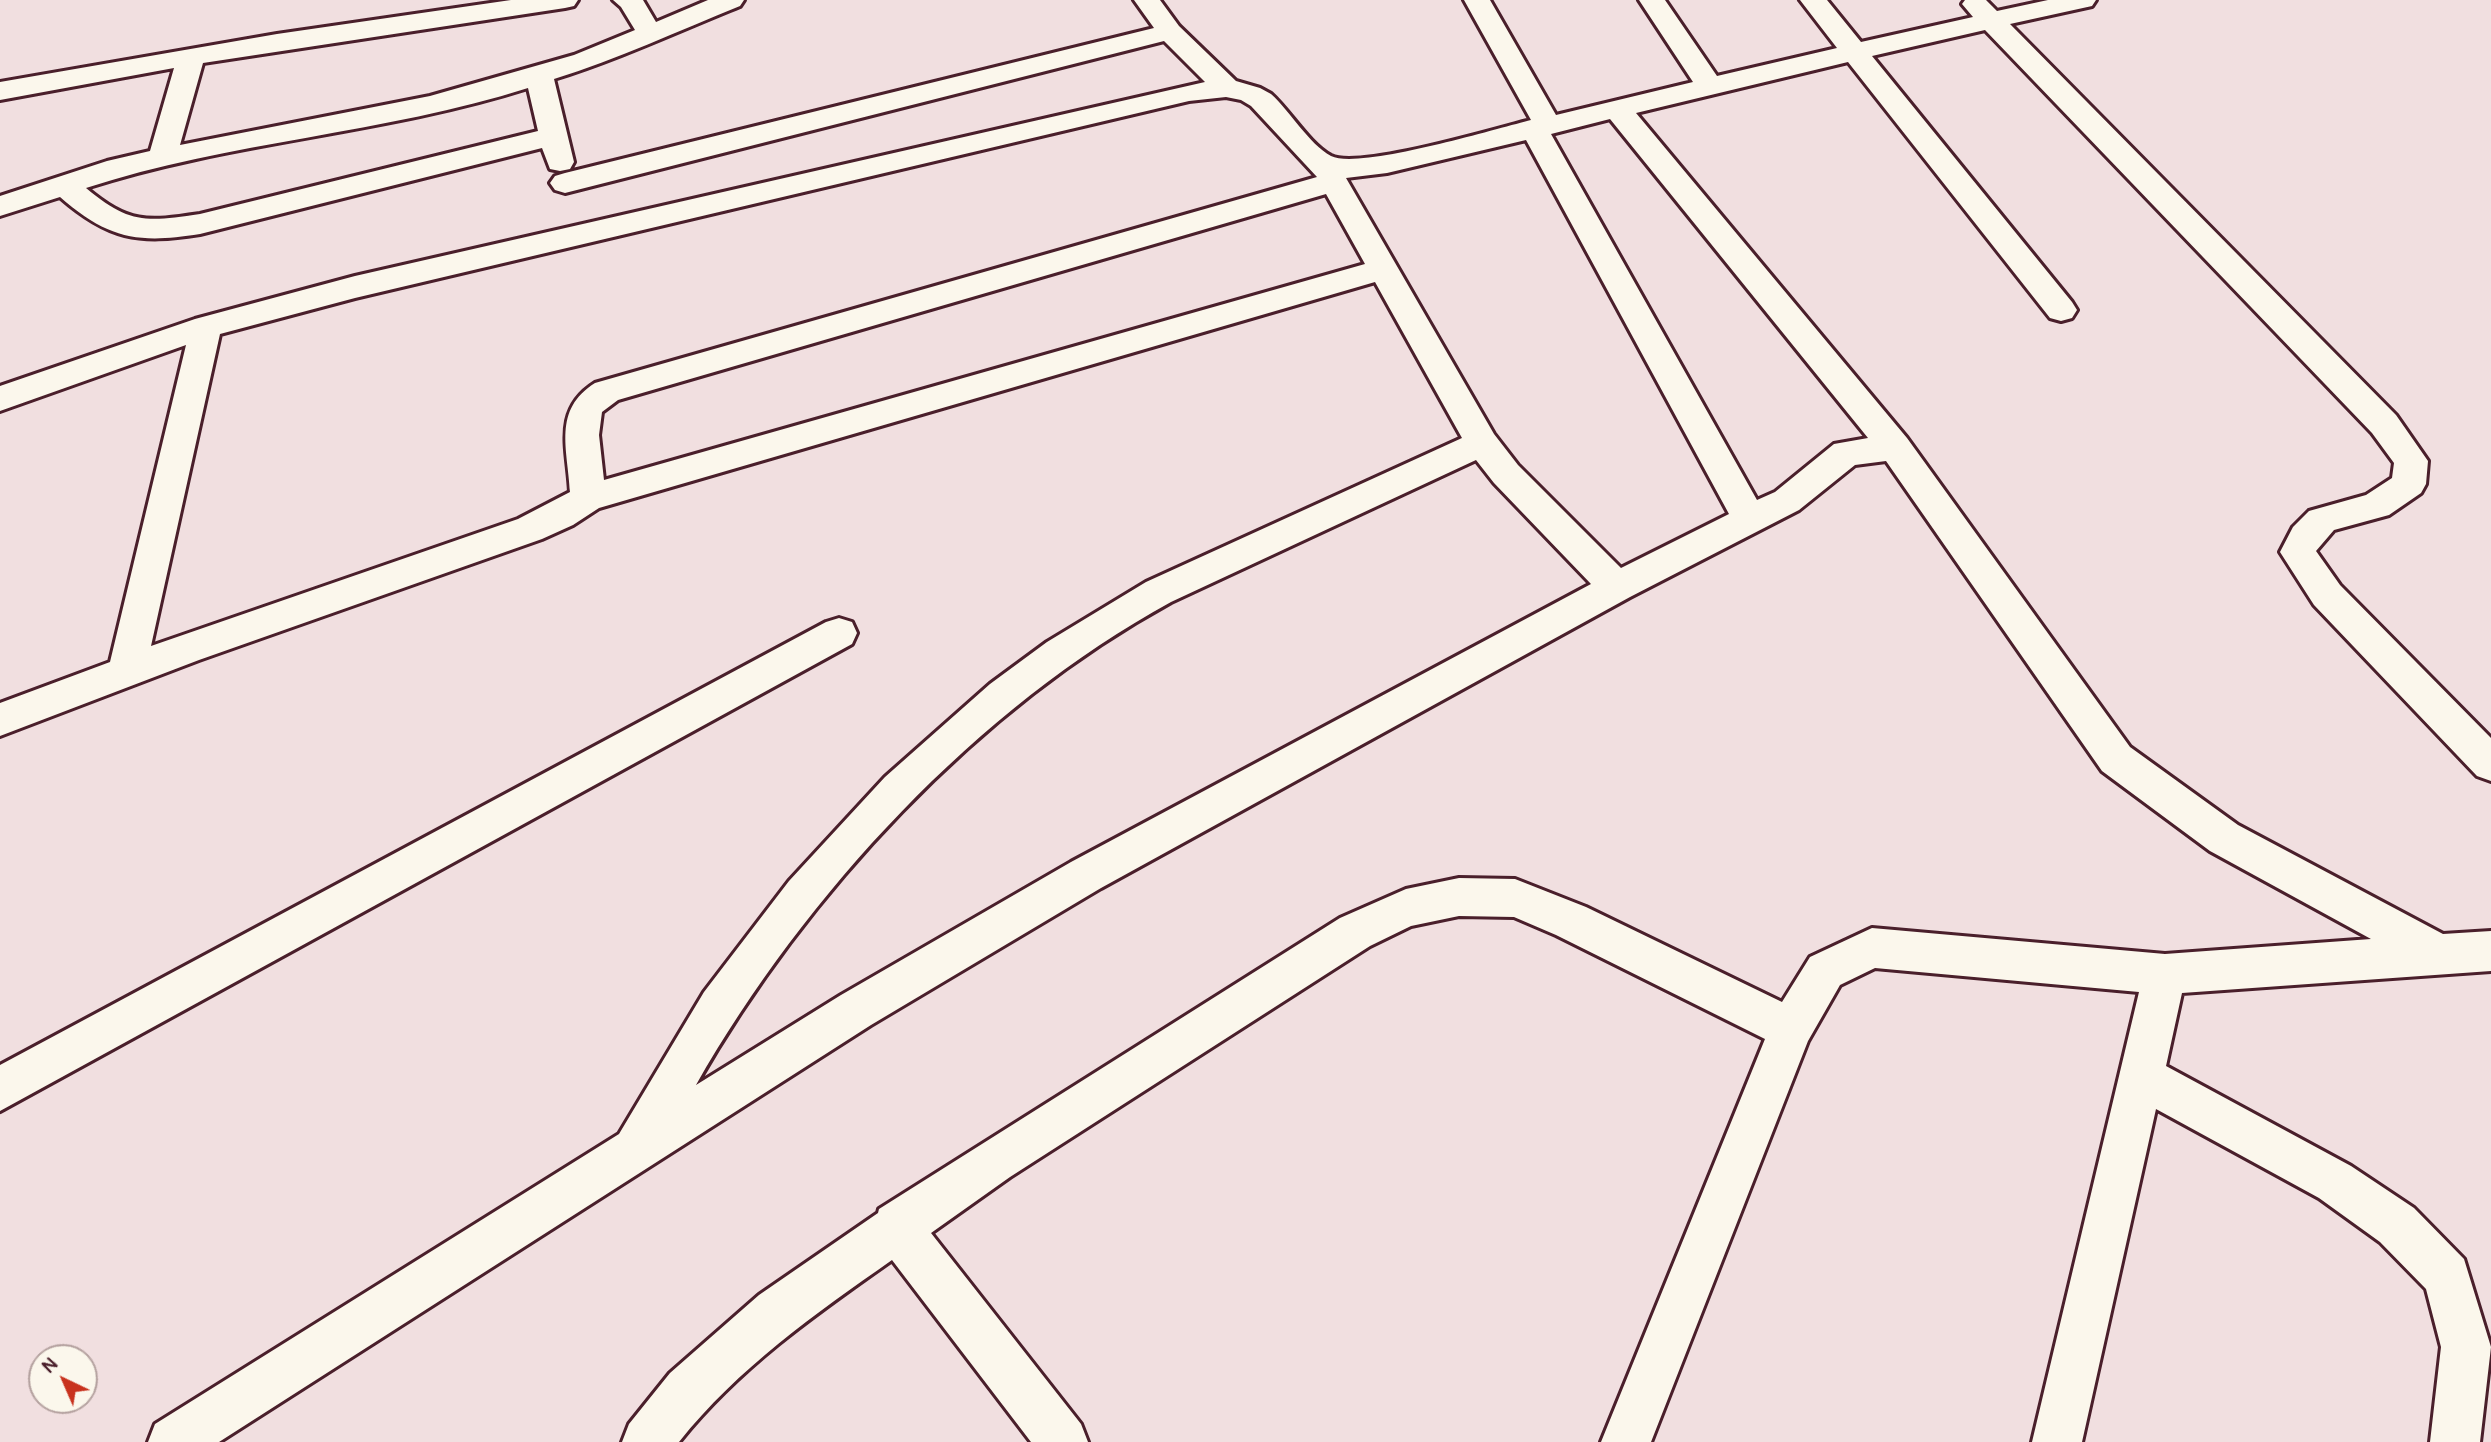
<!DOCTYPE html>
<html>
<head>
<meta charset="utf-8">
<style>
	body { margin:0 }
	#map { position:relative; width:2491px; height:1442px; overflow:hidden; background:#f1dfe0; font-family:Pangolin,sans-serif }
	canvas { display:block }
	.north { position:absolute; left:28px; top:1344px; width:70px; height:70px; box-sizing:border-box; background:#fbf7ec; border:2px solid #b4a19f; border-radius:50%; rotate:316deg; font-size:19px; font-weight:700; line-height:28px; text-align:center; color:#4a1f2b }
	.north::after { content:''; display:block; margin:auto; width:24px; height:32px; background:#c8321e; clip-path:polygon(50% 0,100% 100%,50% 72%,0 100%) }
</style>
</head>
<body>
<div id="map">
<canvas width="2491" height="1442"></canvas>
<div class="north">N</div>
</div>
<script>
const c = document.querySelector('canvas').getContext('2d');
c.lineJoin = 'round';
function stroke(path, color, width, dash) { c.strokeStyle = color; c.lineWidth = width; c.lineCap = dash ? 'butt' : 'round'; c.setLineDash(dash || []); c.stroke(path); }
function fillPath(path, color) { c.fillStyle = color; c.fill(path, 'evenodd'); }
const minor = new Path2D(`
	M 511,0 L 578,0 L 574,6 L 565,8 L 203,63 L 180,145 L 430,96 L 574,55 L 635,30 L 621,7 L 613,0 L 643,0 L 656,22 L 708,0 L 744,0 L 740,6 C 678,31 618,59 554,79 L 574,162 L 570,169 L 560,171 L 550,169 L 542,148 L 200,234 C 138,244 108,239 60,197 L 0,216 L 0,196 L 107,161 L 150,151 L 174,68 L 0,100 L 0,82 L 277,34 ZM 528,88 L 538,131 L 200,214 C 146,222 129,224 86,188 C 230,141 384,134 528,88 Z
	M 1134,0 L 1160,0 L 1179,26 L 1236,81 L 1260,88 L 1271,94 C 1290,111 1309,144 1331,156 C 1359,170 1495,129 1531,120 L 1464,0 L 1490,0 L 1556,115 L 1693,82 L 1639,0 L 1665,0 L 1717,76 L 1837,48 L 1800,0 L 1827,0 L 1861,42 L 1973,17 L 1962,4 L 1965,0 L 1986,0 L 1997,11 L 2048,0 L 2096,0 L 2092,6 L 2010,24 L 2396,415 L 2428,461 L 2426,484 L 2421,493 L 2389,515 L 2334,530 L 2316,551 L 2340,585 L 2491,738 L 2491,781 L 2477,776 L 2314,605 L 2280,552 L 2293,527 L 2309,511 L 2366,495 L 2392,478 L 2394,463 L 2372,433 L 1985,30 L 1872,56 L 2072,302 L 2077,310 L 2072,318 L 2061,321 L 2050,318 L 1848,62 L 1636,113 L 1907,438 L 2130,747 L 2238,825 L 2443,934 L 2491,931 L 2491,971 L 2182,993 L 2166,1066 L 2351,1166 L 2414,1208 L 2464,1259 L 2491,1347 L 2480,1442 L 2430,1442 L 2441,1347 L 2426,1289 L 2380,1242 L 2319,1198 L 2156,1109 L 2082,1442 L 2032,1442 L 2139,992 L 1875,968 L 1840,985 L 1808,1041 L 1651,1442 L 1601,1442 L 1765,1039 L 1556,935 L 1514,917 L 1459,916 L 1411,926 L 1370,946 L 1010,1177 L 931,1233 L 1081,1424 L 1088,1442 L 1031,1442 L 892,1260 C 815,1314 738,1368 679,1442 L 622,1442 L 629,1424 L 670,1373 L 759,1295 L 878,1213 L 879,1209 L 1340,918 L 1406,889 L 1459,878 L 1515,879 L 1586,907 L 1782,1002 L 1810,957 L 1872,928 L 2165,954 L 2371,939 L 2210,851 L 2102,771 L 1886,461 L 1855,465 L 1799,510 L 1630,597 L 1101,888 L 871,1025 L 219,1442 L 148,1442 L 155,1424 L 619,1134 L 704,992 L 789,881 L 885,777 L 990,684 L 1047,642 L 1146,582 L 1462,438 L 1375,282 L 599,508 L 573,525 L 542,539 L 199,660 L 0,736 L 0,703 L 110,662 L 186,345 L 0,411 L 0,386 L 195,319 L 355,276 L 1205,82 L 1164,41 L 565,193 L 555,190 L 550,183 L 555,176 L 565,173 L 1154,28 ZM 1226,97 L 1241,100 L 1251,106 L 1317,177 L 595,383 C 552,410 568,449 570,492 L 518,519 L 151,646 L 220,334 L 355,298 L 1189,101 ZM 1610,119 L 1868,438 L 1834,444 L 1775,492 L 1757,500 L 1551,134 ZM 1526,140 L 1729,514 L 1621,568 L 1518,465 L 1494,434 L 1346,178 L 1387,173 ZM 1326,194 L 1365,264 L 604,480 L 599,435 L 602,412 L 618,400 ZM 1476,460 L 1494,483 L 1591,584 L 1071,862 L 841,995 L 696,1085 C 806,893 976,709 1171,602 Z
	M 839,618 L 852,622 L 857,633 L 852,644 L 0,1111 L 0,1065 L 826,622 Z`);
stroke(minor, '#4a1f2b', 6);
fillPath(minor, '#fbf7ec');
</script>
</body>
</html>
